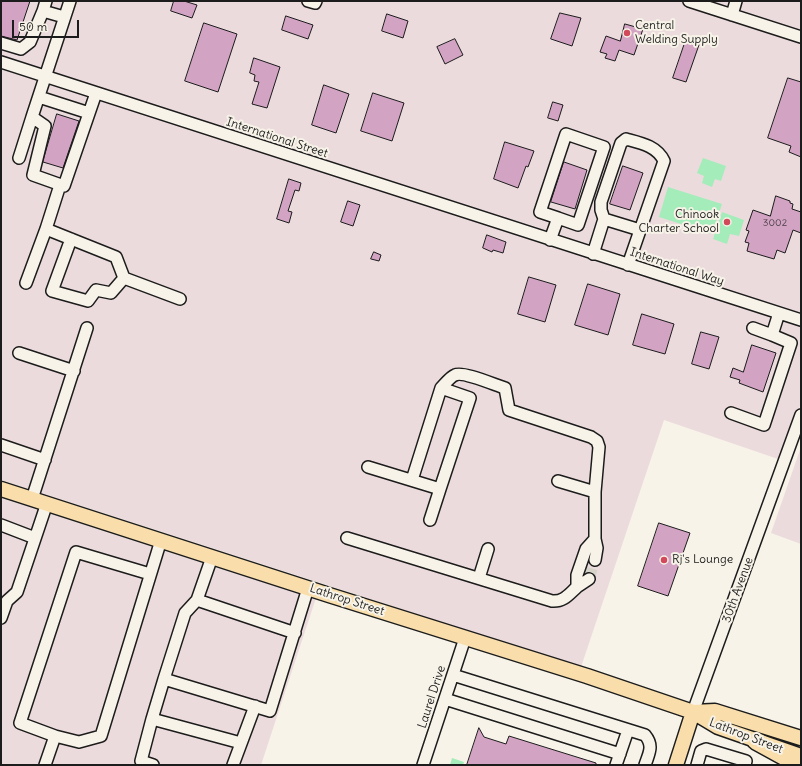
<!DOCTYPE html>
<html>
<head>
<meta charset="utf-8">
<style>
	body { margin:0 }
	#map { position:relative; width:802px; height:766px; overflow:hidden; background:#f7f3e8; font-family:Delius,sans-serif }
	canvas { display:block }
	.frame { position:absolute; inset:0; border:2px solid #1c1c1c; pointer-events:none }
	.scale { position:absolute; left:12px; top:20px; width:67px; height:18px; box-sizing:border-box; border:2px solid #1c1c1c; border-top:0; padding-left:5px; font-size:12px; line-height:14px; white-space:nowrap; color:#1c1c1c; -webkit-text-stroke:3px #f7f3e8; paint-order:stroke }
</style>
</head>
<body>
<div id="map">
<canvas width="802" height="766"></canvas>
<div class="frame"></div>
<div class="scale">50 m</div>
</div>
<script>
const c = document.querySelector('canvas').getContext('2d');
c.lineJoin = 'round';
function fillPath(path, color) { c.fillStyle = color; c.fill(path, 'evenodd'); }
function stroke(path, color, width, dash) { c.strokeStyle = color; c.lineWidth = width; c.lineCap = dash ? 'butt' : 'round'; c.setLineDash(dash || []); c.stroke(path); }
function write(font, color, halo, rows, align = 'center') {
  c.font = font + ' Delius,sans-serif'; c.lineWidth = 4; c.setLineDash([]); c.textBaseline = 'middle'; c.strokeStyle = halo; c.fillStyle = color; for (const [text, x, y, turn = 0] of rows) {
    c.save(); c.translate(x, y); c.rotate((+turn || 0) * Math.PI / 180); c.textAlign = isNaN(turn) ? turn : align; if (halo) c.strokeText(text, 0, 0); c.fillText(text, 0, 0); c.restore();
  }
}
fillPath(new Path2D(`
	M 1,1 L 801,1 L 801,403 L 781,460 L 664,420 L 581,667 L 1,480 Z
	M 801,447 L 801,544 L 771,533 Z
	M 1,498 L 240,575 L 316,598 L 261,765 L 1,765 Z`), '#ecdbdd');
fillPath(new Path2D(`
	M 703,158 L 726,166 L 721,181 L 715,179 L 712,187 L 702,183 L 704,176 L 697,173 Z
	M 668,187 L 722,204 L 712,234 L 659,217 Z
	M 722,212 L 744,220 L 739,236 L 730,234 L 727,244 L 713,239 Z
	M 452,758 L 464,762 L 463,765 L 450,765 Z`), '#a4ecba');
const building = new Path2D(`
	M 1,1 L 30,1 L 17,40 L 1,36 Z
	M 174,1 L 184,1 L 197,5 L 192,18 L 171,11 Z
	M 560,13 L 581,18 L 572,46 L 551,39 Z
	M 387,14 L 408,21 L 403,38 L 382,31 Z
	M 286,16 L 313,25 L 308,39 L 282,30 Z
	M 204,23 L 237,34 L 218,92 L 185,81 Z
	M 625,24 L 643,29 L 634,55 L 619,50 L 615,61 L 605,58 L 607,54 L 600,52 L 606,36 L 620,41 Z
	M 687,37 L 700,42 L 686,82 L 673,78 Z
	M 455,39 L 463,55 L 445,64 L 437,47 Z
	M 254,58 L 280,67 L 267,108 L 252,104 L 259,82 L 254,81 L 255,75 L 250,73 Z
	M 788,78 L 801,82 L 801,157 L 789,152 L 791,146 L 768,138 Z
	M 324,85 L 349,94 L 336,133 L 312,125 Z
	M 373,93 L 404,103 L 392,141 L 361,131 Z
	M 553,102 L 563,105 L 558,121 L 548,118 Z
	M 57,114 L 79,121 L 63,168 L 43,162 Z
	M 505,142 L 534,151 L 528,167 L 526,166 L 518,188 L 494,179 Z
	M 564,162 L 587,170 L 575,209 L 551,202 Z
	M 623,166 L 643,173 L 630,210 L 610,204 Z
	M 289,179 L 301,183 L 299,191 L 295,190 L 288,211 L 292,212 L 289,223 L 277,219 Z
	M 776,196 L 790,201 L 790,203 L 793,204 L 792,209 L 801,212 L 801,233 L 793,230 L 785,253 L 777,250 L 774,259 L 747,251 L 749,243 L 745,242 L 749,231 L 746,230 L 753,210 L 770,216 Z
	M 348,201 L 360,205 L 353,226 L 341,222 Z
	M 487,235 L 506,242 L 503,253 L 493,250 L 492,252 L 483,248 Z
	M 374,252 L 381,255 L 379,261 L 371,259 Z
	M 529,277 L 556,285 L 545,322 L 518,314 Z
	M 588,284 L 620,294 L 608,335 L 575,325 Z
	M 642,314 L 674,324 L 665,354 L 633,345 Z
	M 701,332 L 719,337 L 709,369 L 692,364 Z
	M 752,345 L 776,353 L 763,392 L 739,383 L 740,380 L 730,377 L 733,368 L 743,372 Z
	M 659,523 L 690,533 L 668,596 L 638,586 Z
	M 479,728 L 484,737 L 506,744 L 509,736 L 596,763 L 596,765 L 467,765 Z`);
fillPath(building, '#d2a3c3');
stroke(building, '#1c1c1c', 1);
stroke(new Path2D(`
	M 589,579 L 595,560`), '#d6d3c9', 11, [11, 5.5]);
const minor = new Path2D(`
	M 46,1 L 43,11 L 64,17
	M 70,1 L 32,117 L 45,126 L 33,175 L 64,186 L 96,93
	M 308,1 L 315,3 L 316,1
	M 689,1 L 801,37
	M 732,15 L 736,1
	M 1,43 L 21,49 L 30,42 L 43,11
	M 1,62 L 801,320
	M 39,97 L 89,113
	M 19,158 L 32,117
	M 46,229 L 116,257 L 124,278 L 180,299
	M 71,239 L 52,291 L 88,301 L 96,290 L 111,293 L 124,278
	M 550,240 L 558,218 L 578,225 L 604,147 L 566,134 L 540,212 L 558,218
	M 593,254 L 604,219
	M 628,265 L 664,161 C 657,146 641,143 626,139 L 621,143 L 601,202 L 601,210 L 604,219 L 640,230
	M 26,283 L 46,229 L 60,185
	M 753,328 L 772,335
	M 19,353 L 74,371
	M 731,413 L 764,425 L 791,343 L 772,335 L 779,313
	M 1,445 L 45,460
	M 368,467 L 440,489 L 430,520
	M 412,480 L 441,388 L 470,398 L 440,489
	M 558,481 L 595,492
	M 32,499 L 87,328
	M 1,525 L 35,538
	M 347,538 L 552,601 C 564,602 569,594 577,587 L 577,575 L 586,549 L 595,539 L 595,492 L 599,447 L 597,441 L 591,437 L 509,410 L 505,388 C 495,385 463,371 455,375 C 450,377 445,384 441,388
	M 595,539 L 597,548 L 595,560
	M 212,557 L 197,600 L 295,633
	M 150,574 L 76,552 L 20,723 L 55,736 L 79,742 L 101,736 L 161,540
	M 479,578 L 488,549
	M 577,587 L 589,579
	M 197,600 L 185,613 L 164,679 L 270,711 L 308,588
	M 1,618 L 7,601 L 17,592 L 47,503
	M 453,675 L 645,735 C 654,746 649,753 645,765
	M 445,699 L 620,754
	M 693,712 L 801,415
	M 152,719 L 241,743
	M 45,765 L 55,736
	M 153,765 L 141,761 L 152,719 L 164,679
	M 233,765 L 255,706
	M 423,765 L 465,638
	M 616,765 L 628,730
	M 697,765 L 701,751 L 706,749 L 746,761 L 745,765`);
const major = new Path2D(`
	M 1,489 L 329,595 L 587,676 L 693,712 L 718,727 L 801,756
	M 693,712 L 715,711 L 801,738
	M 676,765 L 693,712`);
const highway = new Path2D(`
	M 756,741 L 787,758 L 795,765`);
stroke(minor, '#1c1c1c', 14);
stroke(major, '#1c1c1c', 17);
stroke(highway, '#1c1c1c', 20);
stroke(minor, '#f7f3e8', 11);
stroke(major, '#f9deab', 14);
stroke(highway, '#f9deab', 17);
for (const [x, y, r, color] of [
	[627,33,4,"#d1495b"],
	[727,222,4,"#d1495b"],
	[664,560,4,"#d1495b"]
]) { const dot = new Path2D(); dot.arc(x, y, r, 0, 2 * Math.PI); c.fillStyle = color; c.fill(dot); stroke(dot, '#f7f3e8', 1.5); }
write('10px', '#4a3e46', null, [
	["3002",775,223]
]);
write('12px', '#1c1c1c', '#f7f3e8', [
	["Central",635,26],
	["Welding Supply",635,40],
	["Chinook",719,215,"right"],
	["Charter School",719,229,"right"],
	["Rj's Lounge",672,560]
], 'left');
write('12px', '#1c1c1c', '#f7f3e8', [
	["International Street",277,138,18],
	["International Way",677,267,18],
	["30th Avenue",738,590,-70],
	["Lathrop Street",347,600,18],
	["Laurel Drive",432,697,-72],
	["Lathrop Street",746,736,21]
]);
</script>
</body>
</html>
